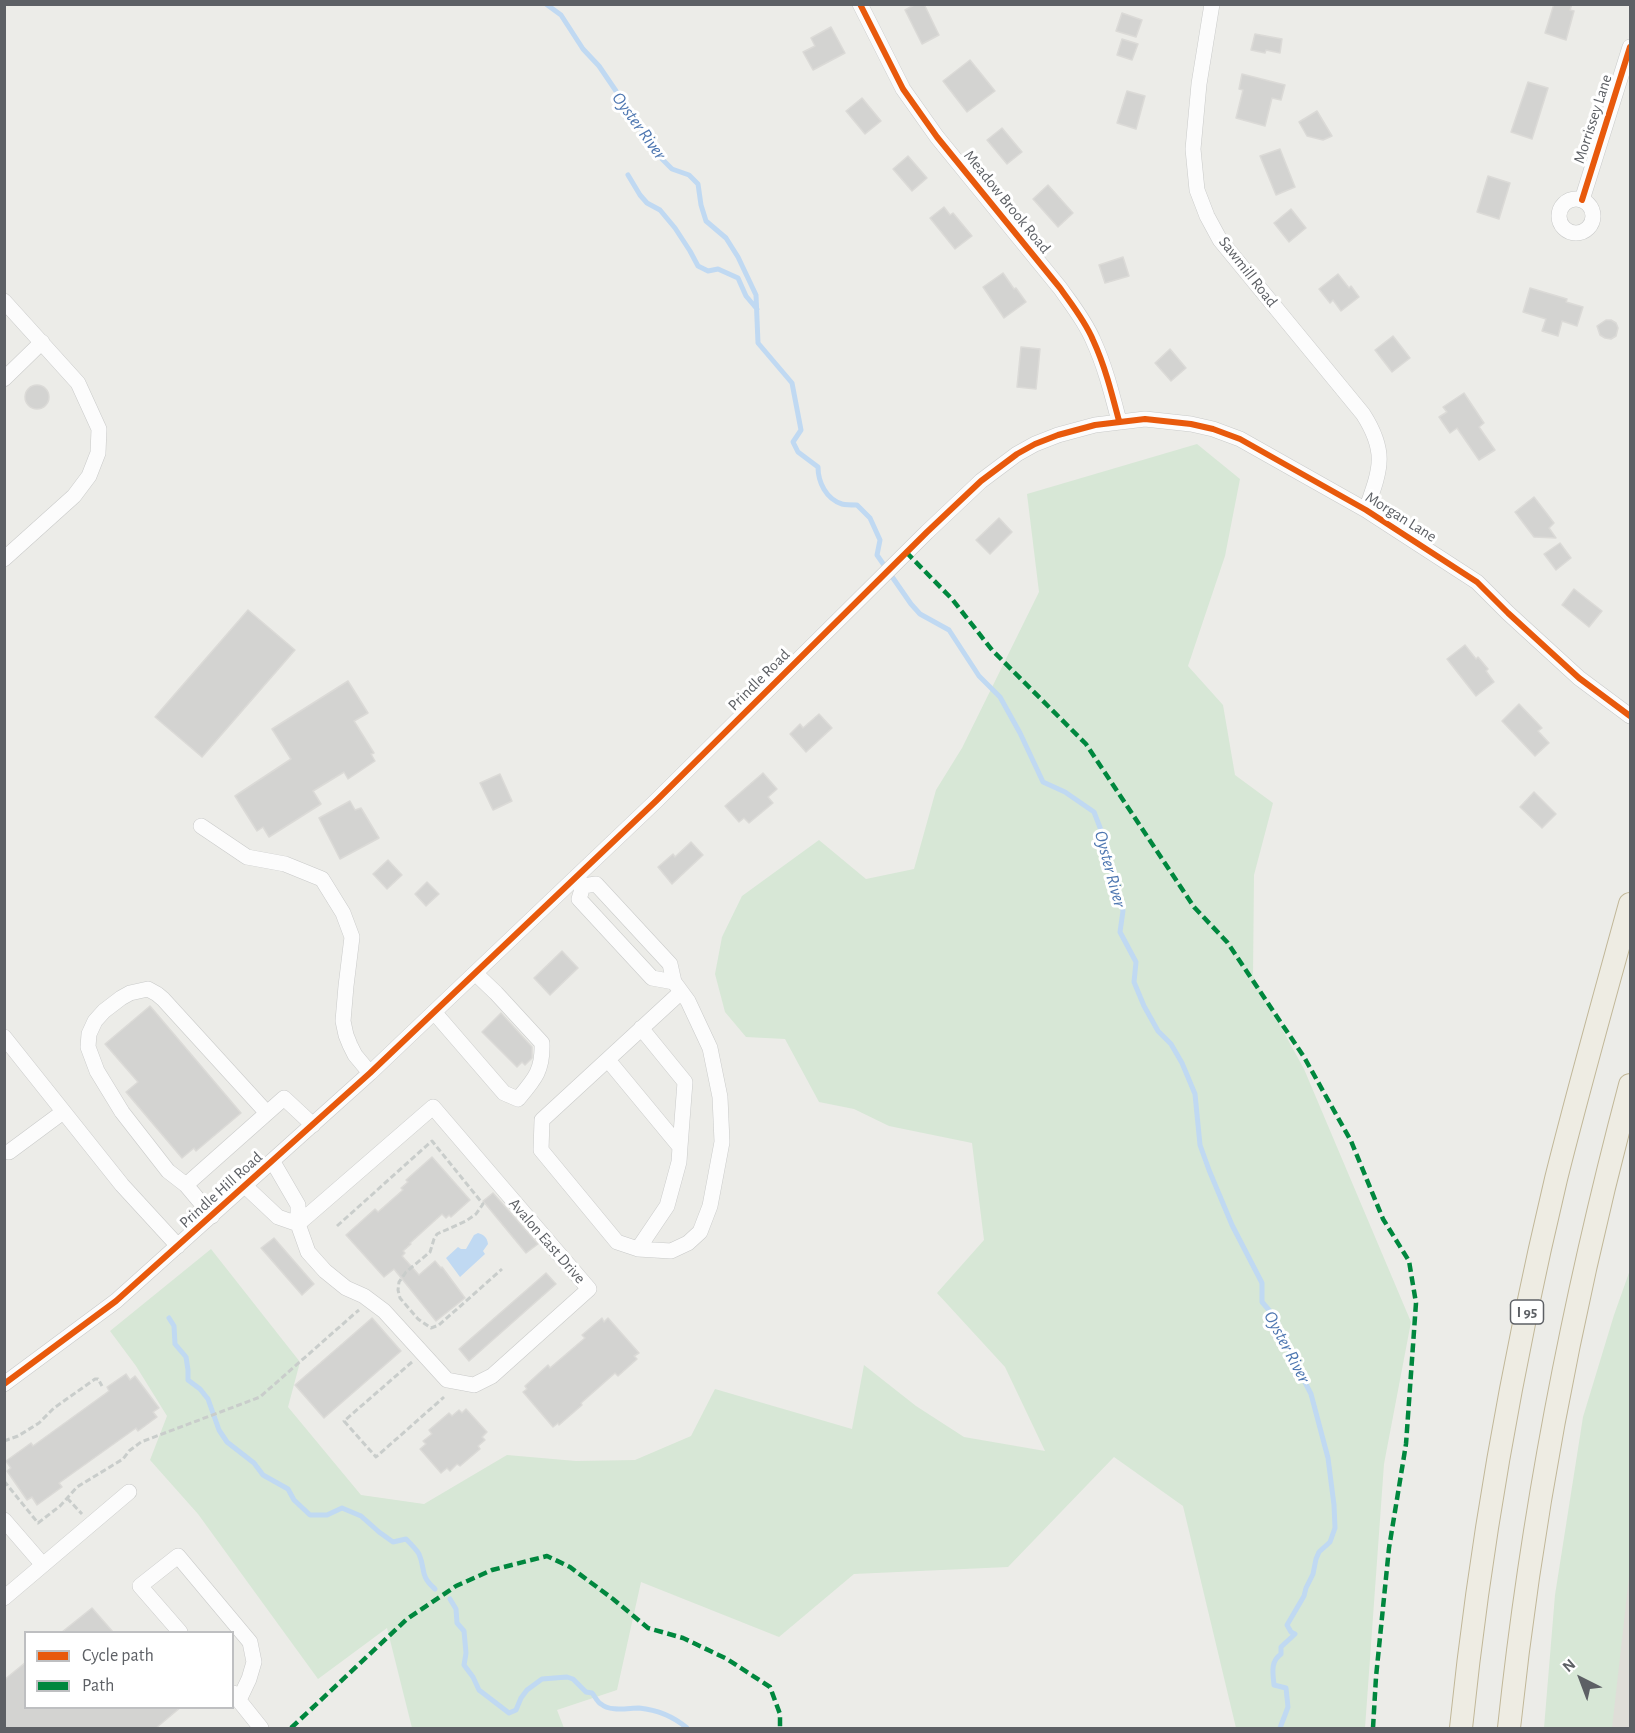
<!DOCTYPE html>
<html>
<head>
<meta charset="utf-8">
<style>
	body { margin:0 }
	#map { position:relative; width:1635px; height:1733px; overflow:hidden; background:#ecece8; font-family:"Alegreya Sans",sans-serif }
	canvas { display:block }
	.frame { position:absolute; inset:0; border:6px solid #5d6065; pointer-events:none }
	.legend { position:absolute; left:24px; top:1631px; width:210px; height:78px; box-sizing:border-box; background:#fff; border:2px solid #bebfc1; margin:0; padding:8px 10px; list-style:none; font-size:18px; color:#5d6065 }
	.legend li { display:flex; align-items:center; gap:12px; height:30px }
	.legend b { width:30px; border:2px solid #bebfc1 }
	.north { position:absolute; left:1551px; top:1649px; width:60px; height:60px; -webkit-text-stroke:4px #fff; paint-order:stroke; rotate:318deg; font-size:16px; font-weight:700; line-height:24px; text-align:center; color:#5d6065 }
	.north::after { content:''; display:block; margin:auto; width:21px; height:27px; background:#5d6065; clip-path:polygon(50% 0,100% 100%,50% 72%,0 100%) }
</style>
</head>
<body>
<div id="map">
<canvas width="1635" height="1733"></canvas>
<div class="frame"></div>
<ul class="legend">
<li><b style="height:8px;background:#e8590c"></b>Cycle path</li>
<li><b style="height:8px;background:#00873e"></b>Path</li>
</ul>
<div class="north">N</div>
</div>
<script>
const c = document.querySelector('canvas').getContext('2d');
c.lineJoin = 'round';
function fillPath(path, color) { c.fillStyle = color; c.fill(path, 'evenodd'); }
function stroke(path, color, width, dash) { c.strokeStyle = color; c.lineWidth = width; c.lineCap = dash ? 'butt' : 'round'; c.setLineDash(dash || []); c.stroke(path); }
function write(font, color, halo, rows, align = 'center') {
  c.font = font + ' "Alegreya Sans",sans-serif'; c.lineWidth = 6; c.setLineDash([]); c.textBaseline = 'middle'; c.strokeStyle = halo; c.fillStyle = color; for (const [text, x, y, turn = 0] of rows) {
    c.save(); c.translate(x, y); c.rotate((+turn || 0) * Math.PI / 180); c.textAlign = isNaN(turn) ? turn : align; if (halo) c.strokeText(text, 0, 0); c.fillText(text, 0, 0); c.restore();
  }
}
fillPath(new Path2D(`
	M 1630,1418 L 1630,1728 L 1604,1728 Z`), '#dfded8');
fillPath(new Path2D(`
	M 1197,444 L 1240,479 L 1225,556 L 1188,666 L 1223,705 L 1235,775 L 1273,803 L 1254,875 L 1253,976 L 1304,1069 L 1411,1322 L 1384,1464 L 1365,1728 L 1236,1728 L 1183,1506 L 1114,1457 L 1008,1567 L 854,1574 L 779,1637 L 641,1582 L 617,1690 L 557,1710 L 564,1728 L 412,1728 L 387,1628 L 318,1679 L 198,1514 L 150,1460 L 167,1416 L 136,1366 L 110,1331 L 211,1249 L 300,1362 L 288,1407 L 361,1495 L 424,1504 L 507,1455 L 576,1461 L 635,1460 L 691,1436 L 715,1389 L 852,1429 L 864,1365 L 916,1406 L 964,1437 L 1045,1451 L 1005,1367 L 937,1293 L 984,1240 L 972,1143 L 889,1126 L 854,1109 L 819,1102 L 785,1039 L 746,1037 L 725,1012 L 715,974 L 722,937 L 742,896 L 819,840 L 866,879 L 914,869 L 936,790 L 962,748 L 1039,592 L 1027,494 Z
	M 1630,1270 L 1630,1568 L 1612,1728 L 1544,1728 L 1555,1595 L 1583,1417 L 1614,1315 Z`), '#d7e7d6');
fillPath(new Path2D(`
	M 478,1233 C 484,1235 487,1237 488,1244 L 483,1251 L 485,1254 L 460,1277 L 446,1258 L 458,1247 L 461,1249 L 466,1249 L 474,1235 Z`), '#c0d9f2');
stroke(new Path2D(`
	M 546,4 L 561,15 L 583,49 L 599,66 L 616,91 L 656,153 L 672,169 L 689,175 L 698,184 L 701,205 L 706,221 L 726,238 L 738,257 L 756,295 L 758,343 L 792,383 L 801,430 L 793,442 L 798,452 L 818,467 C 818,482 826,499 842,504 C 846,505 852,505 857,505 L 870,518 L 880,540 L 877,555 L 911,604 L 920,614 L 949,630 L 979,676 L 1000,697 L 1020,733 L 1043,782 L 1065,792 L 1094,812 L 1106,843 L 1123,911 L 1120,932 L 1136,962 L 1134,982 L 1144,1006 L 1158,1031 L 1171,1044 L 1182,1063 L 1195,1094 L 1200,1145 L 1209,1170 L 1232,1225 L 1262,1283 L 1262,1302 L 1275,1317 L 1293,1359 L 1311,1394 L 1328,1458 L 1334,1505 L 1335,1528 L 1330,1542 L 1319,1552 L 1316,1559 L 1313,1574 L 1306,1588 L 1304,1596 L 1287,1625 L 1291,1632 L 1295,1634 L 1281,1647 L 1281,1654 C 1270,1662 1273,1673 1274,1685 L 1286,1688 L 1288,1707 L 1280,1728
	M 628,175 L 640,195 L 647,203 L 660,210 L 675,228 L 690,251 L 698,266 L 708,271 L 718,269 L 738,278 L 746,296 L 757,309
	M 169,1318 L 174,1326 L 175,1344 L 186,1357 L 188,1370 L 188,1380 L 200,1389 L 208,1399 L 219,1430 L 227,1442 L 254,1463 L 263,1475 L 288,1489 L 294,1500 L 310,1515 L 327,1515 L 342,1508 L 361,1516 L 379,1532 L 393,1542 L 406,1539 C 410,1543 416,1549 419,1554 C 426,1570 419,1575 435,1589
	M 450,1599 L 456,1609 L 457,1623 L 464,1631 L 466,1653 L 464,1665 L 473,1677 L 479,1690 L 509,1713 L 516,1710 L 521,1698 L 527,1690 L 542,1679 L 567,1677 L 573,1679 L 586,1692 L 592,1693 C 595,1696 597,1702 601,1704 C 610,1712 628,1708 639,1708 C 658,1710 673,1716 687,1728`), '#c0d9f2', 5);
const building = new Path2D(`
	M 916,4 L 924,4 L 939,35 L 922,44 L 905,10 Z
	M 1554,4 L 1572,4 L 1570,10 L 1574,11 L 1566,40 L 1545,33 Z
	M 1122,13 L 1142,20 L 1136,37 L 1116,31 Z
	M 831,27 L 845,53 L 813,70 L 803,52 L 815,46 L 811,38 Z
	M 1255,34 L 1282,39 L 1280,53 L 1266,50 L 1265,53 L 1251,50 Z
	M 1122,39 L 1138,44 L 1132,60 L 1117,55 Z
	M 970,60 L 995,91 L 967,112 L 943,81 Z
	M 1242,74 L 1285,85 L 1281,100 L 1272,98 L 1265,126 L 1236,118 L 1243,90 L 1239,89 Z
	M 1528,82 L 1548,88 L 1532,139 L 1511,132 Z
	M 1127,91 L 1145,96 L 1136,129 L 1117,123 Z
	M 862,98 L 881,121 L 865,134 L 846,111 Z
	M 1317,111 L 1332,136 L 1323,140 L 1307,136 L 1299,122 Z
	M 1002,128 L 1022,152 L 1007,164 L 987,140 Z
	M 1280,149 L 1295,187 L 1276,195 L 1260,156 Z
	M 908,156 L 927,178 L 912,191 L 893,169 Z
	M 1488,176 L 1510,183 L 1499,219 L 1477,212 Z
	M 1048,185 L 1073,213 L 1058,227 L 1033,199 Z
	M 944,207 L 950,215 L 953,213 L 972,236 L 955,249 L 930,218 Z
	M 1291,209 L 1306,228 L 1289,242 L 1274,223 Z
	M 1123,257 L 1129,276 L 1105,283 L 1099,265 Z
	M 1003,273 L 1014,289 L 1016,288 L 1026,302 L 1004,318 L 983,287 Z
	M 1338,274 L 1349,288 L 1351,286 L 1359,297 L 1341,311 L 1333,300 L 1330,303 L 1319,289 Z
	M 1530,288 L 1567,299 L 1566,302 L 1583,307 L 1577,326 L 1562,321 L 1558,336 L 1542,331 L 1546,319 L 1523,312 Z
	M 1606,320 L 1611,320 L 1616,323 L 1618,328 L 1616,336 L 1611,339 L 1605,338 L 1600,335 L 1597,326 Z
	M 1393,336 L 1410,358 L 1392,372 L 1375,350 Z
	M 1021,347 L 1040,349 L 1036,389 L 1017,387 Z
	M 1170,349 L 1186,368 L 1171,381 L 1155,363 Z
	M25 397a12 12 0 1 1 24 0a12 12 0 1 1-24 0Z
	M 1464,393 L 1484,423 L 1479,427 L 1495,450 L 1479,460 L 1457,428 L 1450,433 L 1439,417 L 1447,412 L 1443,407 Z
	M 1534,497 L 1554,523 L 1549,528 L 1556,538 L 1534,537 L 1515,512 Z
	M 999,518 L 1012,532 L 990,554 L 976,540 Z
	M 1560,543 L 1571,558 L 1556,570 L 1544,554 Z
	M 1574,589 L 1602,611 L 1589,627 L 1562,605 Z
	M 248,610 L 295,650 L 202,757 L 155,717 Z
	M 1465,645 L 1476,659 L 1478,657 L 1488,669 L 1486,671 L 1494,682 L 1476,696 L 1447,659 Z
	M 348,681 L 368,713 L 354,721 L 374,753 L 371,754 L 375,761 L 348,779 L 344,772 L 313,791 L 321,804 L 269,837 L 263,827 L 257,831 L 235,796 L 291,759 L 272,729 Z
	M 1519,704 L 1542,728 L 1538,731 L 1549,743 L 1535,756 L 1502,721 Z
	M 819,714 L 832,728 L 806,752 L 790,734 L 800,724 L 803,728 Z
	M 763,773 L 777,789 L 768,797 L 773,803 L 749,823 L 744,818 L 739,822 L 725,806 Z
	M 500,774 L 512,801 L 493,810 L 480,783 Z
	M 1534,792 L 1556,814 L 1542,828 L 1520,807 Z
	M 350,801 L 355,810 L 361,808 L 379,838 L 340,859 L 319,818 Z
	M 691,842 L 703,855 L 672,884 L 658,867 L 673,854 L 675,857 Z
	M 388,860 L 402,875 L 387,889 L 373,874 Z
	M 427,882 L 439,894 L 426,906 L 415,894 Z
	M 562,951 L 578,968 L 550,995 L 534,978 Z
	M 150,1006 L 241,1113 L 196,1151 L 194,1148 L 182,1158 L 126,1092 L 138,1082 L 105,1044 Z
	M 501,1013 L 532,1047 L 532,1058 L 525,1065 L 522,1062 L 517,1067 L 482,1032 Z
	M 432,1157 L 470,1200 L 451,1217 L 449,1215 L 446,1218 L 442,1214 L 410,1243 L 411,1244 L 403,1251 L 405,1253 L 402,1256 L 419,1275 L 435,1261 L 441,1268 L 442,1267 L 465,1298 L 436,1321 L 394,1269 L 384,1277 L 346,1235 L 375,1209 L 378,1212 L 403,1190 L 401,1188 L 408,1182 L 406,1180 Z
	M 493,1193 L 538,1244 L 526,1253 L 483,1201 Z
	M 274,1238 L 314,1284 L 302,1295 L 261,1248 Z
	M 546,1273 L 556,1284 L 469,1361 L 459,1349 Z
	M 372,1318 L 401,1351 L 324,1418 L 295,1385 Z
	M 602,1318 L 604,1322 L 608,1318 L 639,1353 L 634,1356 L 637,1359 L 618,1376 L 615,1373 L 581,1403 L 582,1405 L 559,1425 L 558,1423 L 553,1427 L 523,1392 L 527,1389 L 525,1386 L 548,1365 L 550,1368 L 585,1338 L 582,1335 Z
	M 126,1374 L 130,1380 L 135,1376 L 159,1408 L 153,1412 L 157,1417 L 138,1431 L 136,1428 L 59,1483 L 62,1487 L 37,1505 L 32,1497 L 27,1500 L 7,1471 L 11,1468 L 6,1461 L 31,1443 L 33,1446 L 109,1391 L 107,1387 Z
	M 466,1409 L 487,1432 L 482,1437 L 485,1440 L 478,1446 L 480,1449 L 460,1466 L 457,1464 L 450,1471 L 447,1468 L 441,1473 L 420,1449 L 426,1444 L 423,1441 L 432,1434 L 429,1430 L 449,1413 L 452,1416 L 459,1410 L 462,1413 Z
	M 92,1608 L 113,1632 L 62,1632 Z
	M 26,1662 L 26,1707 L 181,1707 L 156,1728 L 4,1728 L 4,1680 Z`);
fillPath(building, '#d3d3d1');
stroke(building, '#dbdad7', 1.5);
const minor = new Path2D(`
	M 860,4 L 903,89 L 937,137 L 1060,288 C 1072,305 1085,321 1093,340 C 1105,366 1112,394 1119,421
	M 1212,4 L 1199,84 L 1193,149 L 1197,190 L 1207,216 L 1220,240 L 1363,414 C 1388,453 1380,470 1366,510
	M1559 216a17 17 0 1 1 34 0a17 17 0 1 1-34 0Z
	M 1582,200 L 1630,47
	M 4,301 L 78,383 L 99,429 L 98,453 L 89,476 L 74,496 L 4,559
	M 4,379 L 42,342
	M 201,826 L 247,857 L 285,864 L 322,879 L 343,913 L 352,937 L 346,986 L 343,1021 L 346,1035 L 350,1045 L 355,1055 L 370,1073
	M 583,886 L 596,884 L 670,964 L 674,982 L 688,1001 L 710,1048 L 720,1097 L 722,1142 L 710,1206 L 700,1232 L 688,1243 L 671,1251 L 638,1249 L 617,1242 L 541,1150 L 542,1120 L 681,992
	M 583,886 L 579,899 L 652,978 L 674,982
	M 434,1012 L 504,1093 L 518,1099 C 535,1079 543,1070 542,1043 L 496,993 L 475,973
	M 641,1028 L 685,1082 L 680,1147
	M 4,1037 L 122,1185 L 178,1246
	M 608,1060 L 680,1147 L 679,1162 L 667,1206 L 638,1249
	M 9,1152 L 63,1112
	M 273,1162 L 298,1205 L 298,1224 L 308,1252 L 325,1271 L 346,1288 L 364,1296 L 384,1311 L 447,1380 L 474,1385 L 492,1376 L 589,1289 L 433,1107 L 298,1224
	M 186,1185 L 284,1098 L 313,1125
	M 245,1186 L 278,1217 L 298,1224
	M 212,1216 L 186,1185 L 168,1171 L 122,1112 L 97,1071 L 88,1047 L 89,1034 L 95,1021 L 104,1011 L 121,998 L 130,993 L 148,989 L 157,994 L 163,999 L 267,1113
	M 4,1384 L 116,1301 L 370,1073 L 656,801 L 927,532 L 981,481 L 1017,454 L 1035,444 L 1058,435 L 1095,425 L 1145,419 L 1191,424 L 1213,429 L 1240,439 L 1366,510 L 1477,582 L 1508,613 L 1579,678 L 1630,716
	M 4,1520 L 43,1565
	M 4,1598 L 129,1492
	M 180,1632 L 140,1586 L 178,1556 L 250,1642 L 254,1662 L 249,1679 L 239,1700
	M 233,1693 L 261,1728`);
const highway = new Path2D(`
	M 1461,1728 C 1480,1544 1513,1360 1556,1179 C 1579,1087 1605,995 1630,904
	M 1509,1728 C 1532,1511 1574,1296 1630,1085`);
stroke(minor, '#c9cac9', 16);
stroke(highway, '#c1b798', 24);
stroke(new Path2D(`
	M 337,1226 L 432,1141 L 483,1204 L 476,1214 L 466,1221 L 437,1234 L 434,1239 L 430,1252 L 406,1272 L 399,1282 L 398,1290 L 400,1298 L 418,1319 L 431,1328 L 439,1325 L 502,1269
	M 412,1362 L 344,1421 L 376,1457 L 444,1397
	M 4,1441 L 18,1436 L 39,1423 L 54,1408 L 95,1379 L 98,1379 L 102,1386
	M 4,1481 L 38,1523 L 60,1506 L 77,1487 L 123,1459 L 129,1451 L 141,1442 L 260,1397 L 353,1315 L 359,1310
	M 67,1498 L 82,1514`), '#c9cdcb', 3, [6, 3]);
stroke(minor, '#fcfcfc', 15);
stroke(highway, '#eeece3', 22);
stroke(new Path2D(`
	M 906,552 L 952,599 L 992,650 L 1086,744 L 1194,907 L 1227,942 L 1304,1057 L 1351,1141 L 1383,1219 L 1409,1261 L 1416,1303 L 1406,1444 L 1389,1548 L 1376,1677 L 1373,1728
	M 291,1728 L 407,1619 L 456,1586 L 492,1570 L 547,1556 L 570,1567 L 613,1599 L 648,1628 L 683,1638 L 727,1659 L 770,1687 L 780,1714 L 780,1728`), '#00873e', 4.5, [9, 4.5]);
stroke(new Path2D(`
	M 860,4 L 903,89 L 937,137 L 1060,288 C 1072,305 1085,321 1093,340 C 1105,366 1112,394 1119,421
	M 1582,200 L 1630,47
	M 4,1384 L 116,1301 L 370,1073 L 656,801 L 927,532 L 981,481 L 1017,454 L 1035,444 L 1058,435 L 1095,425 L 1145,419 L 1191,424 L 1213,429 L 1240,439 L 1366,510 L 1477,582 L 1508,613 L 1579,678 L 1630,716`), '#e8590c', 6);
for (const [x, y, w] of [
	[1527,1312,33]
]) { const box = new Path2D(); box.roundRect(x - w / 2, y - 12, w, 24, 4.5); c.fillStyle = '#fff'; c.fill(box); stroke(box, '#5d6065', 1.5); }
write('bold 15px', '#5d6065', null, [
	["I 95",1527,1312]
]);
write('16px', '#5d6065', '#fff', [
	["Morrissey Lane",1593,119,-72],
	["Meadow Brook Road",1007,202,51],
	["Sawmill Road",1248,272,52],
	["Morgan Lane",1401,517,32],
	["Prindle Road",759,680,-45],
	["Prindle Hill Road",221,1190,-42],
	["Avalon East Drive",547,1241,49]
]);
write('italic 18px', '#4e77b1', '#fff', [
	["Oyster River",639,126,54],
	["Oyster River",1110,869,75],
	["Oyster River",1287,1347,62]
]);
</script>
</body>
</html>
